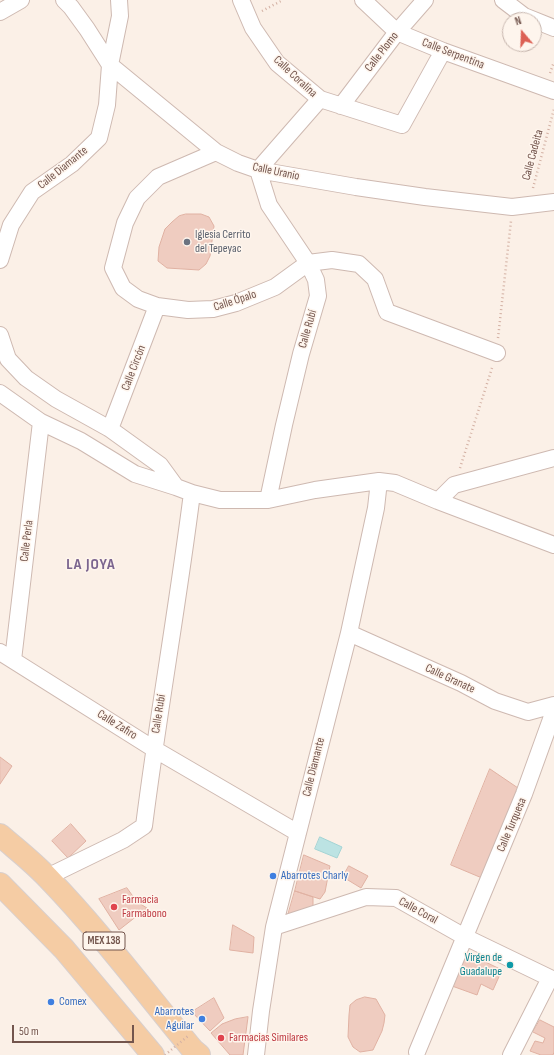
<!DOCTYPE html>
<html>
<head>
<meta charset="utf-8">
<style>
	body { margin:0 }
	#map { position:relative; width:554px; height:1055px; overflow:hidden; background:#fbf0e7; font-family:"Sofia Sans Condensed",sans-serif }
	canvas { display:block }
	.north { position:absolute; left:502px; top:12px; width:40px; height:40px; box-sizing:border-box; background:#fef5ed; border:1px solid #c6b5ad; border-radius:50%; rotate:341deg; font-size:11px; font-weight:700; line-height:16px; text-align:center; color:#73554d }
	.north::after { content:''; display:block; margin:auto; width:14px; height:18px; background:#dc6054; clip-path:polygon(50% 0,100% 100%,50% 72%,0 100%) }
	.scale { position:absolute; left:12px; top:1025px; width:122px; height:18px; box-sizing:border-box; border:2px solid #73554d; border-top:0; padding-left:5px; font-size:12px; line-height:14px; white-space:nowrap; color:#73554d; -webkit-text-stroke:3px #fef5ed; paint-order:stroke }
</style>
</head>
<body>
<div id="map">
<canvas width="554" height="1055"></canvas>
<div class="north">N</div>
<div class="scale">50 m</div>
</div>
<script>
const c = document.querySelector('canvas').getContext('2d');
c.lineJoin = 'round';
function fillPath(path, color) { c.fillStyle = color; c.fill(path, 'evenodd'); }
function stroke(path, color, width, dash) { c.strokeStyle = color; c.lineWidth = width; c.lineCap = dash ? 'butt' : 'round'; c.setLineDash(dash || []); c.stroke(path); }
function write(font, color, halo, rows, align = 'center') {
  c.font = font + ' "Sofia Sans Condensed",sans-serif'; c.lineWidth = 3; c.setLineDash([]); c.textBaseline = 'middle'; c.strokeStyle = halo; c.fillStyle = color; for (const [text, x, y, turn = 0] of rows) {
    c.save(); c.translate(x, y); c.rotate((+turn || 0) * Math.PI / 180); c.textAlign = isNaN(turn) ? turn : align; if (halo) c.strokeText(text, 0, 0); c.fillText(text, 0, 0); c.restore();
  }
}
const water = new Path2D(`
	M 320,837 L 342,847 L 337,858 L 315,849 Z`);
fillPath(water, '#bce3e3');
stroke(water, '#a3d3d4', 1);
const building = new Path2D(`
	M 186,214 L 201,214 L 209,217 L 214,226 L 210,256 L 206,264 L 199,270 L 167,268 L 158,261 L 159,247 L 165,229 L 172,222 L 179,216 Z
	M 0,757 L 12,766 L 0,784 Z
	M 490,769 L 518,788 L 482,878 L 451,865 Z
	M 71,824 L 86,841 L 68,858 L 52,841 Z
	M 304,855 L 330,866 L 325,892 L 320,899 L 295,891 Z
	M 349,866 L 368,876 L 361,888 L 343,877 Z
	M 127,888 L 137,902 L 147,908 L 119,930 L 99,899 Z
	M 295,891 L 313,897 L 313,908 L 288,915 Z
	M 233,925 L 254,937 L 253,953 L 230,950 Z
	M 467,953 L 502,970 L 493,990 L 481,984 L 477,995 L 452,986 Z
	M 365,997 L 376,999 L 385,1015 L 384,1023 L 382,1031 L 373,1050 L 360,1052 L 353,1047 L 348,1037 L 349,1015 L 350,1005 L 356,1000 Z
	M 214,998 L 224,1018 L 210,1031 L 192,1012 Z
	M 248,1017 L 243,1055 L 230,1055 L 211,1033 L 222,1024 L 235,1019 Z
	M 540,1020 L 554,1027 L 554,1052 L 553,1055 L 541,1055 L 530,1051 L 535,1041 L 543,1043 L 545,1038 L 533,1032 Z`);
fillPath(building, '#efccc0');
stroke(building, '#e0b1a2', 1);
const street = new Path2D(`
	M 64,0 L 71,7 L 87,29 L 110,65 L 216,152 L 238,163 L 258,170 L 356,187 L 425,197 L 512,207 L 554,202
	M 241,0 L 253,28 L 277,63 L 320,99 L 402,125 L 443,51
	M 363,0 L 397,32 L 443,51 L 554,91
	M 503,0 L 524,16 L 554,28
	M 0,12 L 21,0
	M 341,106 L 397,32 L 425,0
	M 216,152 L 158,177 L 137,198 L 125,223 L 113,268 L 123,288 L 138,299 L 157,306 L 188,310 L 213,309 L 236,303 L 275,287 L 308,263 L 332,260 L 359,264 L 375,279 L 387,312 L 497,353
	M 0,260 L 11,225 L 32,192 L 72,164 L 99,138 L 107,105 L 110,65 L 120,16 L 119,0
	M 0,335 L 8,359 L 26,378 L 56,399 L 110,429 L 160,465 L 176,487
	M 0,393 L 41,422 L 81,441 L 135,474 L 176,487 L 192,493 L 220,500 L 268,500 L 315,490 L 379,481 L 395,483 L 438,501 L 554,545
	M 110,429 L 157,306
	M 268,500 L 284,425 L 301,354 L 318,296 L 316,280 L 308,263 L 269,205 L 258,170 L 320,99
	M 438,501 L 454,485 L 554,458
	M 349,633 L 461,683 L 495,701 L 528,712 L 554,705
	M 0,652 L 154,749 L 298,833
	M 13,660 L 41,422
	M 47,877 L 123,840 L 144,826 C 158,715 178,604 192,493
	M 274,927 L 366,897 L 396,898 L 465,937 L 554,980
	M 417,1052 L 524,794 L 554,711
	M 256,1055 L 261,1011 L 274,927 L 349,633 L 376,508 L 379,481
	M 511,1055 L 550,978`);
const primary = new Path2D(`
	M 0,835 C 16,849 33,862 48,878 C 100,932 145,992 193,1050 L 199,1055
	M 0,884 L 64,949 L 153,1055`);
stroke(street, '#ceb9b1', 18);
stroke(primary, '#d8cfcd', 24);
stroke(new Path2D(`
	M 262,11 L 283,0
	M 550,73 L 554,62
	M 533,188 L 554,109
	M 498,338 L 511,221
	M 460,468 L 492,368`), '#d3b0a3', 2.5, [1, 3]);
stroke(street, '#fff', 16);
stroke(primary, '#f5cca4', 22);
stroke(new Path2D(`
	M 165,1055 L 188,1036`), '#d3b0a3', 2.5, [1, 3]);
for (const [x, y, r, color] of [
	[187,242,4,"#6b7280"],
	[273,876,4,"#3f7fe0"],
	[114,907,4,"#e0444e"],
	[510,965,4,"#0f9aa8"],
	[51,1002,4,"#3f7fe0"],
	[202,1019,4,"#3f7fe0"],
	[221,1038,4,"#e0444e"]
]) { const dot = new Path2D(); dot.arc(x, y, r, 0, 2 * Math.PI); c.fillStyle = color; c.fill(dot); stroke(dot, '#fef5ed', 1.5); }
for (const [x, y, w] of [
	[104,941,42]
]) { const box = new Path2D(); box.roundRect(x - w / 2, y - 9, w, 18, 3); c.fillStyle = '#fef5ed'; c.fill(box); stroke(box, '#73554d', 1); }
write('bold 11px', '#73554d', null, [
	["MEX 138",104,941]
]);
write('12px', '#73554d', '#fef5ed', [
	["Calle Plomo",382,52,-52],
	["Calle Serpentina",453,54,21],
	["Calle Coralina",295,77,43],
	["Calle Cadeita",533,155,-75],
	["Calle Diamante",63,168,-39],
	["Calle Uranio",276,172,12],
	["Calle Ópalo",235,301,-18],
	["Calle Rubí",308,329,-74],
	["Calle Circón",134,368,-69],
	["Calle Perla",27,541,-83],
	["Calle Granate",450,679,25],
	["Calle Rubí",159,714,-81],
	["Calle Zafiro",117,725,32],
	["Calle Diamante",314,767,-76],
	["Calle Turquesa",512,825,-67],
	["Calle Coral",418,911,29]
]);
write('12px', '#5b616d', '#fef5ed', [
	["Iglesia Cerrito",195,235],
	["del Tepeyac",195,249]
], 'left');
write('12px', '#366cbe', '#fef5ed', [
	["Abarrotes Charly",281,876],
	["Comex",59,1002],
	["Abarrotes",194,1012,"right"],
	["Aguilar",194,1026,"right"]
], 'left');
write('12px', '#be3a42', '#fef5ed', [
	["Farmacia",122,900],
	["Farmabono",122,914],
	["Farmacias Similares",229,1038]
], 'left');
write('12px', '#0d838f', '#fef5ed', [
	["Virgen de",502,958],
	["Guadalupe",502,972]
], 'right');
c.letterSpacing = '1px';
write('bold 16px', '#7b658f', '#fef5ed', [
	["LA JOYA",91,565]
]);
c.letterSpacing = '0px';
</script>
</body>
</html>
